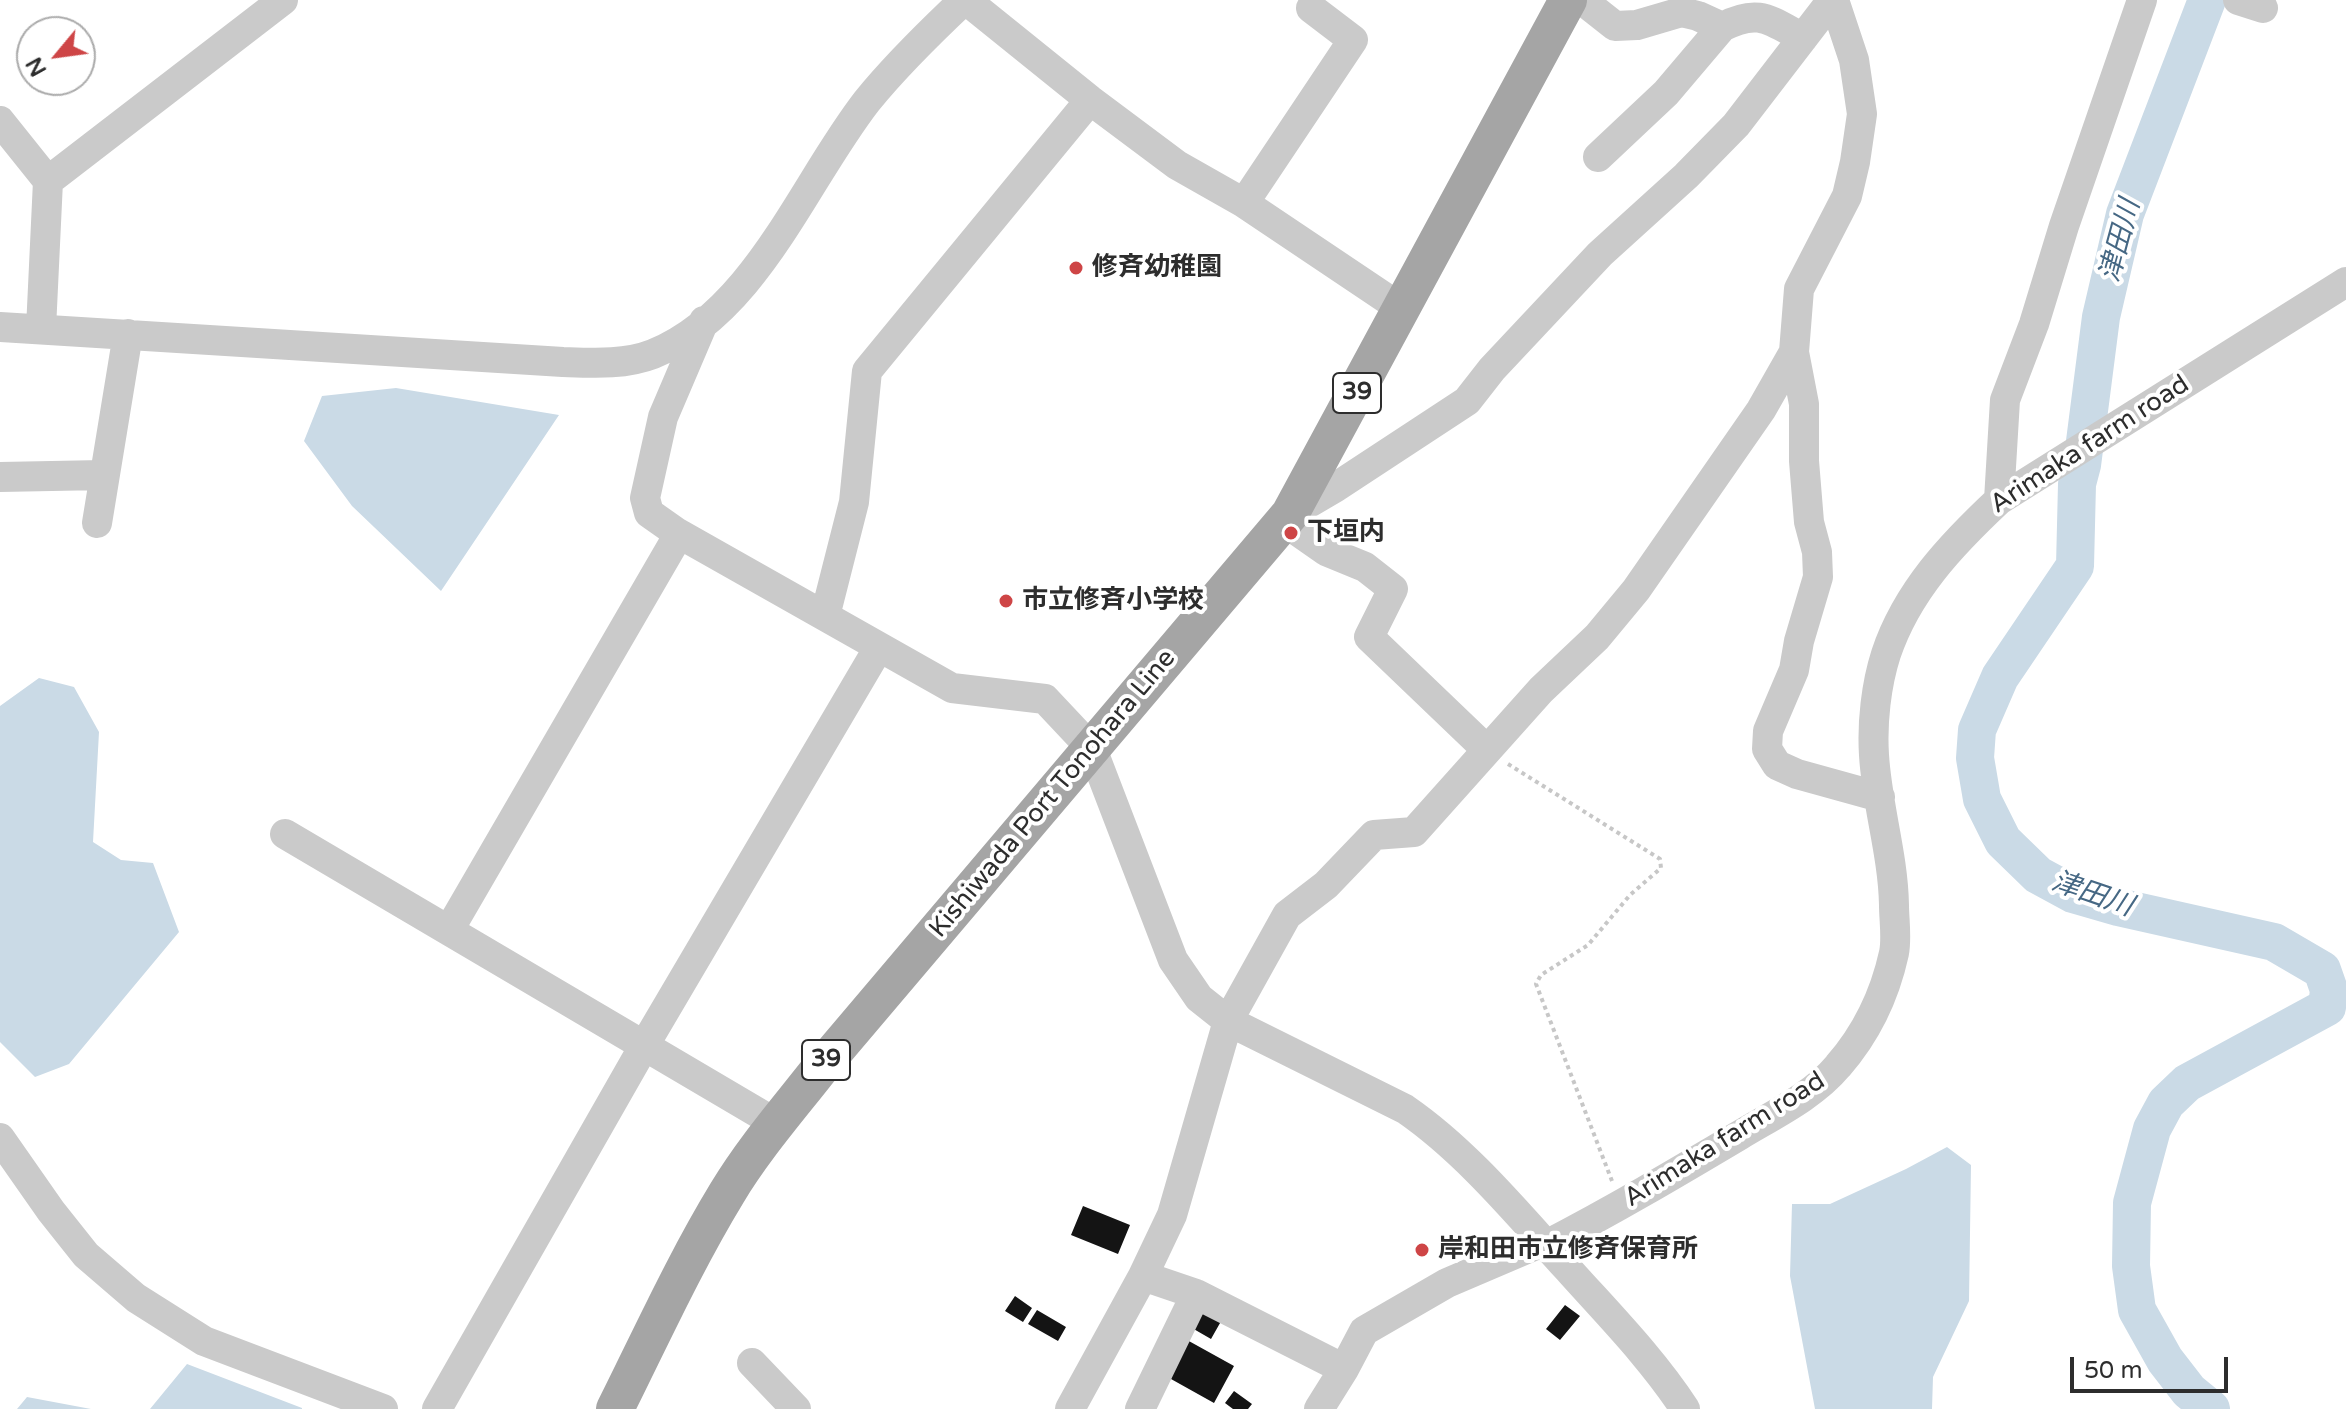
<!DOCTYPE html>
<html>
<head>
<meta charset="utf-8">
<style>
	body { margin:0 }
	#map { position:relative; width:2346px; height:1409px; overflow:hidden; background:#fff; font-family:"Varela Round",sans-serif }
	canvas { display:block }
	.north { position:absolute; left:16px; top:16px; width:80px; height:80px; box-sizing:border-box; background:#fff; border:2px solid #ababab; border-radius:50%; rotate:241deg; font-size:22px; font-weight:700; line-height:32px; text-align:center; color:#2d2d2d }
	.north::after { content:''; display:block; margin:auto; width:28px; height:36px; background:#ce4546; clip-path:polygon(50% 0,100% 100%,50% 72%,0 100%) }
	.scale { position:absolute; left:2070px; top:1357px; width:158px; height:36px; box-sizing:border-box; border:4px solid #2d2d2d; border-top:0; padding-left:10px; font-size:24px; line-height:28px; white-space:nowrap; color:#2d2d2d; -webkit-text-stroke:6px #fff; paint-order:stroke }
</style>
</head>
<body>
<div id="map">
<canvas width="2346" height="1409"></canvas>
<div class="north">N</div>
<div class="scale">50 m</div>
</div>
<script>
const c = document.querySelector('canvas').getContext('2d');
c.lineJoin = 'round';
function fillPath(path, color) { c.fillStyle = color; c.fill(path, 'evenodd'); }
function stroke(path, color, width, dash) { c.strokeStyle = color; c.lineWidth = width; c.lineCap = dash ? 'butt' : 'round'; c.setLineDash(dash || []); c.stroke(path); }
function write(font, color, halo, rows, align = 'center') {
  c.font = font + ' "Varela Round","Noto Sans JP",sans-serif'; c.lineWidth = 8; c.setLineDash([]); c.textBaseline = 'middle'; c.strokeStyle = halo; c.fillStyle = color; for (const [text, x, y, turn = 0] of rows) {
    c.save(); c.translate(x, y); c.rotate((+turn || 0) * Math.PI / 180); c.textAlign = isNaN(turn) ? turn : align; if (halo) c.strokeText(text, 0, 0); c.fillText(text, 0, 0); c.restore();
  }
}
fillPath(new Path2D(`
	M 396,388 L 559,415 L 441,591 L 352,506 L 304,441 L 322,396 Z
	M 39,678 L 74,687 L 99,732 L 93,842 L 121,860 L 153,863 L 179,932 L 69,1064 L 35,1077 L 0,1042 L 0,706 Z
	M 1947,1147 L 1971,1165 L 1969,1301 L 1933,1377 L 1932,1409 L 1815,1409 L 1790,1276 L 1792,1204 L 1830,1204 L 1906,1169 Z
	M 187,1364 L 302,1408 L 302,1409 L 150,1409 Z
	M 27,1397 L 91,1409 L 17,1409 Z`), '#cadae6');
stroke(new Path2D(`
	M 2207,0 L 2125,214 L 2101,317 L 2082,465 L 2077,484 L 2075,566 L 2000,677 L 1977,730 L 1975,758 L 1982,799 L 2003,841 L 2038,875 L 2073,894 L 2118,907 L 2274,942 L 2322,970 L 2329,990 L 2327,1007 L 2187,1083 L 2166,1103 L 2152,1129 L 2132,1203 L 2131,1266 L 2137,1310 L 2165,1360 L 2189,1391 L 2211,1409`), '#cadae6', 38);
fillPath(new Path2D(`
	M 1083,1206 L 1130,1225 L 1118,1254 L 1071,1235 Z
	M 1015,1296 L 1032,1308 L 1023,1322 L 1005,1311 Z
	M 1197,1301 L 1224,1316 L 1211,1339 L 1185,1324 Z
	M 1565,1305 L 1580,1316 L 1560,1340 L 1546,1329 Z
	M 1037,1310 L 1066,1327 L 1058,1341 L 1028,1324 Z
	M 1178,1335 L 1234,1366 L 1214,1403 L 1171,1379 Z
	M 1234,1391 L 1252,1404 L 1248,1409 L 1233,1409 L 1225,1403 Z`), '#141414');
stroke(new Path2D(`
	M 1508,764 L 1660,859 L 1661,868 L 1630,895 L 1588,945 L 1541,975 L 1536,984 L 1612,1181`), '#c7c7c7', 4, [4, 4]);
stroke(new Path2D(`
	M 966,0 L 1090,100 L 1177,165 L 1244,203 L 1402,309
	M 1582,0 L 1615,26 L 1637,25 L 1681,12 L 1698,16 L 1722,27 C 1759,8 1769,20 1803,38
	M 2238,0 L 2263,8
	M 0,121 L 48,181 L 41,329
	M 1598,157 L 1666,93 L 1722,27
	M 48,181 L 283,0
	M 1244,203 L 1353,40 L 1311,8
	M 704,321 L 663,417 L 645,498 L 649,513 L 676,532 L 952,688 L 1045,699 L 1092,749 L 1173,960 L 1199,998 L 1228,1021 L 1405,1109 C 1466,1151 1517,1213 1567,1268 C 1608,1314 1651,1357 1685,1409
	M 0,327 L 563,362 C 593,363 625,365 653,354 C 756,312 803,183 867,101 C 896,65 930,32 964,0
	M 1794,352 L 1804,404 L 1804,461 L 1809,522 L 1817,552 L 1818,577 L 1799,641 L 1794,670 L 1768,731 L 1767,749 L 1777,765 L 1797,774 L 1880,797
	M 0,477 L 103,475
	M 1999,500 L 2005,400 L 2034,324 L 2064,226 L 2142,0
	M 1290,514 L 1336,487 L 1467,401 L 1492,369 L 1600,254 L 1686,176 L 1736,125 L 1832,0
	M 1283,521 L 1326,551 L 1365,567 L 1393,589 L 1369,637 L 1487,750
	M 97,523 L 128,334
	M 825,616 L 854,502 L 867,371 L 1090,100
	M 285,834 L 777,1124
	M 449,930 L 679,534
	M 0,1138 L 51,1211 L 86,1255 L 136,1298 L 204,1341 L 383,1409
	M 1546,1245 C 1612,1211 1676,1173 1740,1135 C 1773,1115 1813,1096 1838,1066 C 1866,1034 1885,994 1894,953 C 1897,938 1894,920 1894,905 C 1893,854 1877,806 1874,755 C 1872,723 1876,685 1886,654 C 1907,591 1952,544 1999,500 L 2346,282
	M 1143,1276 L 1196,1294 L 1344,1369
	M 752,1363 L 796,1409
	M 437,1409 L 644,1046 L 879,647
	M 1070,1409 L 1143,1276 L 1172,1215 L 1228,1021 L 1287,915 L 1326,885 L 1374,835 L 1414,832 L 1541,690 L 1597,637 L 1636,590 L 1761,410 L 1794,352 L 1799,289 L 1847,196 L 1855,162 L 1862,114 L 1854,60 L 1834,0
	M 1140,1409 L 1196,1294
	M 1319,1409 L 1344,1369 L 1364,1331 L 1447,1283 L 1543,1242`), '#cacaca', 30);
stroke(new Path2D(`
	M 615,1409 C 651,1337 685,1262 727,1193 C 754,1148 790,1107 822,1066 L 1290,514 L 1568,0`), '#a5a5a5', 38);
for (const [x, y, r, color] of [
	[1076,268,8,"#ce4546"],
	[1291,533,8,"#ce4546"],
	[1006,601,8,"#ce4546"],
	[1422,1250,8,"#ce4546"]
]) { const dot = new Path2D(); dot.arc(x, y, r, 0, 2 * Math.PI); c.fillStyle = color; c.fill(dot); stroke(dot, '#fff', 3); }
for (const [x, y, w] of [
	[1357,393,48],
	[826,1060,48]
]) { const box = new Path2D(); box.roundRect(x - w / 2, y - 20, w, 40, 6); c.fillStyle = '#fff'; c.fill(box); stroke(box, '#2d2d2d', 2); }
write('bold 24px', '#2d2d2d', null, [
	["39",1357,393],
	["39",826,1060]
]);
write('bold 26px', '#2d2d2d', '#fff', [
	["修斉幼稚園",1092,268],
	["下垣内",1307,533],
	["市立修斉小学校",1022,601],
	["岸和田市立修斉保育所",1438,1250]
], 'left');
write('26px', '#2d2d2d', '#fff', [
	["Arimaka farm road",2090,445,-33],
	["Kishiwada Port Tonohara Line",1053,794,-50],
	["Arimaka farm road",1725,1140,-32]
]);
write('italic 28px', '#466884', '#fff', [
	["津田川",2121,241,-75],
	["津田川",2092,895,19]
]);
</script>
</body>
</html>
